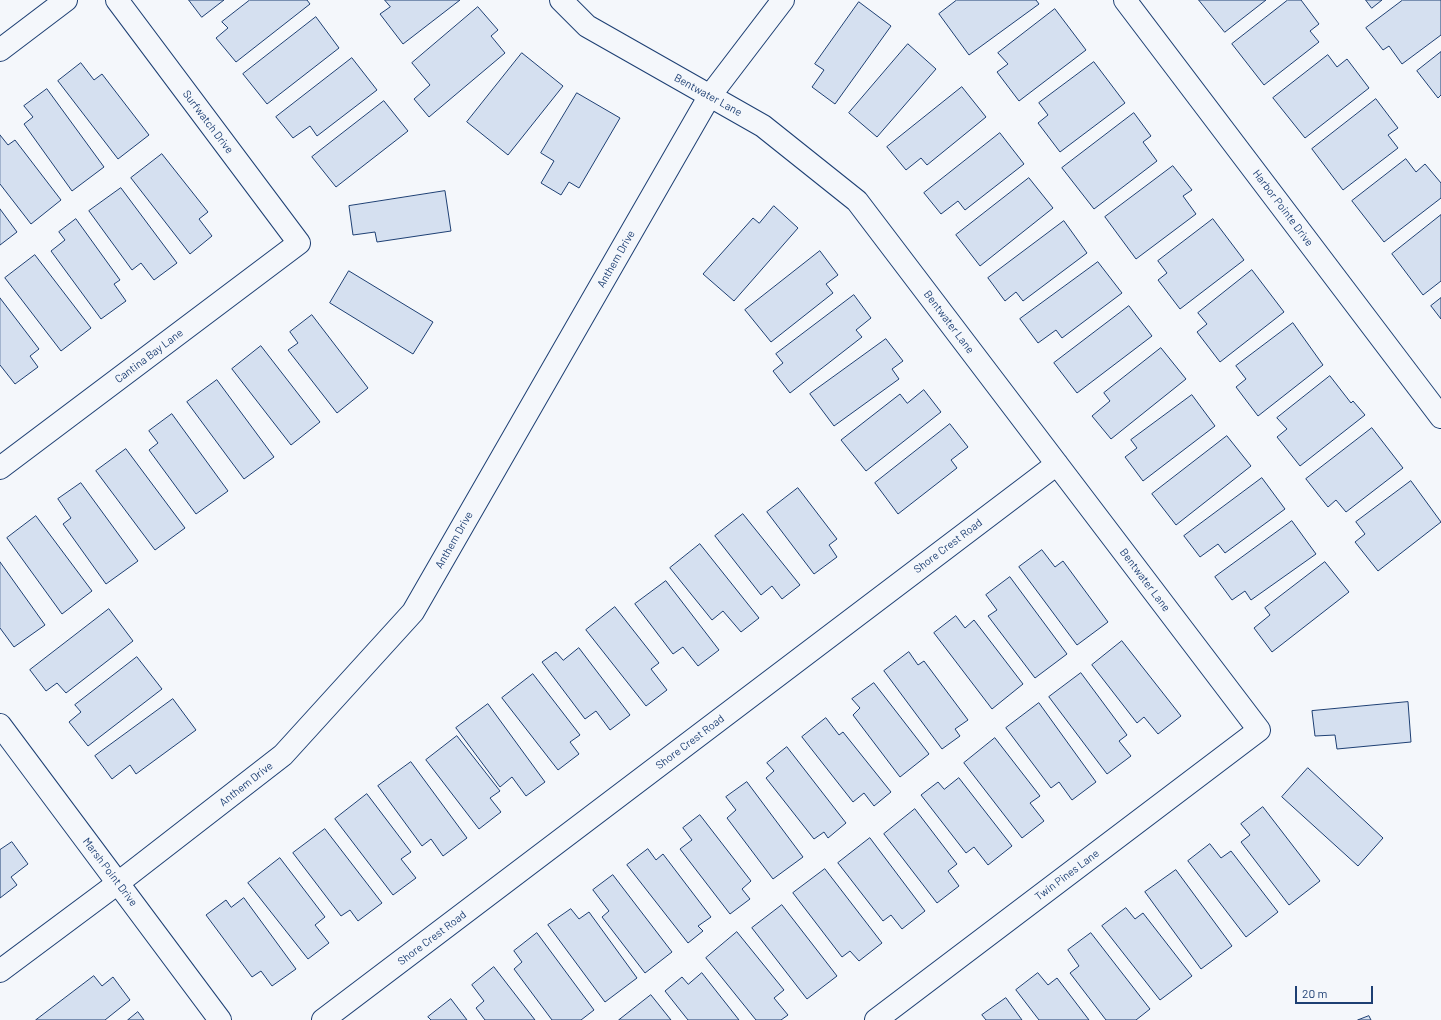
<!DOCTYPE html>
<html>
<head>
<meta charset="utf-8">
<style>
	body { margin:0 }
	#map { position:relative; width:1441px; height:1020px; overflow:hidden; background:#f4f7fb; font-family:Barlow,sans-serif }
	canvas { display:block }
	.scale { position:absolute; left:1295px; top:986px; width:78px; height:18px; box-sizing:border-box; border:2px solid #1d3f73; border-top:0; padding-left:5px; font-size:12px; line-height:14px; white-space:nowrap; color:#1d3f73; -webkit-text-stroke:3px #f4f7fb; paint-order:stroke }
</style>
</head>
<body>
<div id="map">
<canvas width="1441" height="1020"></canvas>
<div class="scale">20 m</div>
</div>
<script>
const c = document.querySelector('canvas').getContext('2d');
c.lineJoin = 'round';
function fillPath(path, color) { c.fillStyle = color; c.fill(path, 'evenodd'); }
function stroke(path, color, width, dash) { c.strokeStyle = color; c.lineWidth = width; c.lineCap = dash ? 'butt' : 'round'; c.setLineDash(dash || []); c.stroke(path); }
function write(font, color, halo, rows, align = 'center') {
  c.font = font + ' Barlow,sans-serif'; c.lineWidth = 3; c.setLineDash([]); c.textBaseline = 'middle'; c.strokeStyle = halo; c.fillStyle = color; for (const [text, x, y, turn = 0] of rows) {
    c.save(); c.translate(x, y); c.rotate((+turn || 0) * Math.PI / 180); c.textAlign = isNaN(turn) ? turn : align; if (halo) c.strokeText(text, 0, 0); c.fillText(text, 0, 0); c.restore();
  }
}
const building = new Path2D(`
	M 189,0 L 224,0 L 202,17 Z
	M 250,0 L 307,0 L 310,4 L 236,62 L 216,38 L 228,28 L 222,22 Z
	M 385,0 L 460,0 L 403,44 L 380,14 L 390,7 Z
	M 957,0 L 1036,0 L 1039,4 L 969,55 L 939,14 Z
	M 1199,0 L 1266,0 L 1225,32 Z
	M 1288,0 L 1301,0 L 1319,24 L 1310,31 L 1319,42 L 1264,85 L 1232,44 Z
	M 1366,0 L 1382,0 L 1372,8 Z
	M 1403,0 L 1441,0 L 1441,35 L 1402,64 L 1389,46 L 1383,50 L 1366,28 Z
	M 859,2 L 891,26 L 835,104 L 812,87 L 824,70 L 815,64 Z
	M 478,7 L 498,30 L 491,36 L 505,53 L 429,117 L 414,99 L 430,85 L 412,63 Z
	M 1055,9 L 1086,50 L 1019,101 L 997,72 L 1008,64 L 998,53 Z
	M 316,17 L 339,48 L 267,104 L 243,74 Z
	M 908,44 L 936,69 L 877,137 L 849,113 Z
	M 1441,52 L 1441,95 L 1438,98 L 1417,71 Z
	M 522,53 L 563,86 L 508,155 L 467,122 Z
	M 1328,55 L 1337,67 L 1347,59 L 1369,88 L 1305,138 L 1273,98 Z
	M 352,58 L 377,90 L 317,136 L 310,126 L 293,138 L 276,117 Z
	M 1094,62 L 1125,103 L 1060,152 L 1038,123 L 1048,115 L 1039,103 Z
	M 81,63 L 94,80 L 102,74 L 149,135 L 118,159 L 58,81 Z
	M 962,87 L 986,117 L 927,165 L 921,158 L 906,170 L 887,147 Z
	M 47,89 L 104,167 L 72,191 L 24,124 L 33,117 L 24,106 Z
	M 577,93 L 620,118 L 579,188 L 569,182 L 561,195 L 541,183 L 554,161 L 541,153 Z
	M 1376,99 L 1398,128 L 1388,135 L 1398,148 L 1343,190 L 1312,149 Z
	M 384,101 L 408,131 L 336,187 L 312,157 Z
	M 1134,113 L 1151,136 L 1143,142 L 1157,161 L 1094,209 L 1062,168 Z
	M 1000,133 L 1024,164 L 965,210 L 958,201 L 941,214 L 924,193 Z
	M 0,135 L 8,145 L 15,140 L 61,200 L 31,224 L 0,184 Z
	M 162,154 L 208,212 L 199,219 L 212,236 L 190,254 L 131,178 Z
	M 1406,159 L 1416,172 L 1425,164 L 1441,183 L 1441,198 L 1384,242 L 1352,201 Z
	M 1173,166 L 1192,190 L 1183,196 L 1196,214 L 1136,259 L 1105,217 Z
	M 1029,178 L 1053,208 L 980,266 L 956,235 Z
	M 121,188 L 177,263 L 154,280 L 141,263 L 132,270 L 89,211 Z
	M 445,191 L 451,231 L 377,242 L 375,232 L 353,235 L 349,206 Z
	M 774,206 L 798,228 L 734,301 L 703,274 L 753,218 L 759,223 Z
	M 0,209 L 17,232 L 0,245 Z
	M 1441,215 L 1441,281 L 1423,295 L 1392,254 Z
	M 76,219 L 120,280 L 114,284 L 126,301 L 101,319 L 51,251 L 65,240 L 59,232 Z
	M 1213,219 L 1244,260 L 1180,309 L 1158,280 L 1167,273 L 1158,261 Z
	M 1064,221 L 1087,253 L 1023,301 L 1016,292 L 1005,301 L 988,278 Z
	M 820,251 L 838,275 L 826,284 L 833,293 L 771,342 L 745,310 Z
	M 35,255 L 91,328 L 61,351 L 5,278 Z
	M 1098,262 L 1122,293 L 1062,338 L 1056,330 L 1038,343 L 1020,319 Z
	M 1252,270 L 1284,312 L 1220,362 L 1197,332 L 1207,324 L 1198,313 Z
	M 349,271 L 433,322 L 413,354 L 330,303 Z
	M 854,295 L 871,318 L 856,330 L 862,337 L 790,393 L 773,371 L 783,363 L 776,354 Z
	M 0,298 L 39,349 L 30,356 L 38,367 L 15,384 L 0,365 Z
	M 1441,298 L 1441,319 L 1431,306 Z
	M 1129,306 L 1152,336 L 1077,393 L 1054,363 Z
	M 312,315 L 368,388 L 337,413 L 288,350 L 298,343 L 290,332 Z
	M 1293,323 L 1323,365 L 1258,416 L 1236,387 L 1246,379 L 1236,366 Z
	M 886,339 L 903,361 L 892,369 L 899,379 L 834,426 L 810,394 Z
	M 261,346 L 320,422 L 291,445 L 232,369 Z
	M 1161,348 L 1186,379 L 1111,439 L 1092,416 L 1110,401 L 1104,393 Z
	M 1330,376 L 1351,403 L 1353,401 L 1365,415 L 1300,466 L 1277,437 L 1287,429 L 1277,418 Z
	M 217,380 L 274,457 L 244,479 L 187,402 Z
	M 924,390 L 941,412 L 866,471 L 841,440 L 900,394 L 907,403 Z
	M 1192,395 L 1215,426 L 1143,481 L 1125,457 L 1137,448 L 1131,440 Z
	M 172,414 L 228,491 L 196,514 L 149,450 L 158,443 L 149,431 Z
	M 950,424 L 968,447 L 951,460 L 957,468 L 898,514 L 875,483 Z
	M 1372,428 L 1403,468 L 1346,512 L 1336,500 L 1328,507 L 1306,479 Z
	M 1227,436 L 1251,466 L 1176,525 L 1152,494 Z
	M 126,449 L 185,528 L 155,550 L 96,471 Z
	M 1262,478 L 1285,509 L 1225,553 L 1218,544 L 1200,557 L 1184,536 Z
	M 1411,481 L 1441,522 L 1378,571 L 1355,542 L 1365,534 L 1356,522 Z
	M 81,483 L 138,561 L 106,584 L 63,524 L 71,518 L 58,499 Z
	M 798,488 L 837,539 L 829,545 L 837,557 L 814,574 L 767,512 Z
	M 743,514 L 800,585 L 782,599 L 772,586 L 761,595 L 715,536 Z
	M 36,516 L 92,591 L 62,614 L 7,538 Z
	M 1292,521 L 1316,554 L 1251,600 L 1245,591 L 1232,600 L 1215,577 Z
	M 700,544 L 759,618 L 741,632 L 723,611 L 712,620 L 670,568 Z
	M 1042,550 L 1055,567 L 1063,561 L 1108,622 L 1077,645 L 1019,567 Z
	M 0,562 L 45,625 L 14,647 L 0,628 Z
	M 1325,562 L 1349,592 L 1272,652 L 1254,628 L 1270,615 L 1265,608 Z
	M 1010,577 L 1067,654 L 1035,678 L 988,616 L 997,610 L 986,595 Z
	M 666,581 L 719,650 L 698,666 L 683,647 L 673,654 L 635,604 Z
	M 615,607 L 659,663 L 651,669 L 667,690 L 646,706 L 586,630 Z
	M 109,609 L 133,641 L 66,693 L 57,683 L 46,691 L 30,670 Z
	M 956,616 L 965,628 L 974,620 L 1023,684 L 992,709 L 934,633 Z
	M 1122,641 L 1181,716 L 1158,734 L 1144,717 L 1137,723 L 1092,665 Z
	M 579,648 L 630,715 L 610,730 L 596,711 L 585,719 L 542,662 L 556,652 L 563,660 Z
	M 909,652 L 918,665 L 924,661 L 968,720 L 955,729 L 960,736 L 942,749 L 884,671 Z
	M 137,657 L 162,689 L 88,746 L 69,722 L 81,712 L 75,705 Z
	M 1081,673 L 1127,735 L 1119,741 L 1131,756 L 1107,774 L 1049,697 Z
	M 533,674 L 580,735 L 570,742 L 579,754 L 558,770 L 502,698 Z
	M 874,683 L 929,754 L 900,777 L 853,715 L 860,708 L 852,699 Z
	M 173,699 L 196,730 L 136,774 L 130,765 L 112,779 L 95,756 Z
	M 1408,702 L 1411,742 L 1337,749 L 1335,735 L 1315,736 L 1312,711 Z
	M 1039,703 L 1096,782 L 1072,800 L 1059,782 L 1051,788 L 1006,728 Z
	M 488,704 L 545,782 L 526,796 L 512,777 L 500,787 L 456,728 Z
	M 826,718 L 839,735 L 843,732 L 891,792 L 874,806 L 864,793 L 853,802 L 802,737 Z
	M 457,736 L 500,791 L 490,798 L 501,812 L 479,829 L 426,760 Z
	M 995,738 L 1040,796 L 1030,803 L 1044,821 L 1022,838 L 964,763 Z
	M 787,747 L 846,823 L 828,838 L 824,832 L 814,839 L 766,778 L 774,771 L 767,763 Z
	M 411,762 L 467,838 L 443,856 L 431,839 L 422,846 L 378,786 Z
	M 1308,768 L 1383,838 L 1358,866 L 1282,797 Z
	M 959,778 L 1012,846 L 988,865 L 974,847 L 966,853 L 921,795 L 938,782 L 944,789 Z
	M 747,782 L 803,857 L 773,879 L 727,818 L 736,810 L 726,797 Z
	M 367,794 L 411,852 L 401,859 L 416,878 L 393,895 L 335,819 Z
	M 1263,807 L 1320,881 L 1289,905 L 1241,842 L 1250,835 L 1241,824 Z
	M 915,809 L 957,864 L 948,871 L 959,886 L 937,903 L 884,834 Z
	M 700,815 L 751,881 L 742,889 L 750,899 L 730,914 L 680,849 L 692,840 L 683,828 Z
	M 325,829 L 382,903 L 358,921 L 350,910 L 341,916 L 293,853 Z
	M 870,838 L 925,911 L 902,929 L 891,915 L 883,921 L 838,863 Z
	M 12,842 L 28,864 L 11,877 L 17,885 L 0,898 L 0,850 Z
	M 1210,844 L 1221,858 L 1231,851 L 1278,912 L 1246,937 L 1188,861 Z
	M 648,849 L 656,860 L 663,854 L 711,917 L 698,926 L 703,931 L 688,943 L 627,865 Z
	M 280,858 L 325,917 L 315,925 L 329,943 L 308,959 L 248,883 Z
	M 825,869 L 882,943 L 859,961 L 850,951 L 842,957 L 793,893 Z
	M 1176,870 L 1232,946 L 1201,969 L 1145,892 Z
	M 613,875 L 672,952 L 645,973 L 602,917 L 609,911 L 593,890 Z
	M 244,898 L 296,969 L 272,986 L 261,971 L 252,977 L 206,915 L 226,900 L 231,907 Z
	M 782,905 L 837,976 L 807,999 L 752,928 Z
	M 1126,908 L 1135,919 L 1143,913 L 1192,976 L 1160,1000 L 1102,926 Z
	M 571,909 L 579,919 L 589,912 L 637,978 L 605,1002 L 548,925 Z
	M 737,932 L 784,990 L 774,998 L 788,1015 L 781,1020 L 756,1020 L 706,958 Z
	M 537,933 L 594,1010 L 581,1020 L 552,1020 L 514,969 L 522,962 L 514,951 Z
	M 1091,933 L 1150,1009 L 1136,1020 L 1106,1020 L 1070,973 L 1079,966 L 1068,950 Z
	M 494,967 L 535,1020 L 485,1020 L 476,1008 L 484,1001 L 472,985 Z
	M 702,973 L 739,1020 L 688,1020 L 665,991 L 682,977 L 688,984 Z
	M 1038,973 L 1048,985 L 1057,978 L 1089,1020 L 1039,1020 L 1016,990 Z
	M 94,976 L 102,986 L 113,977 L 130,1000 L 105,1020 L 36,1020 Z
	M 651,995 L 671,1020 L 619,1020 Z
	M 1006,998 L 1022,1020 L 986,1020 L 982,1015 Z
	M 451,999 L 467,1020 L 431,1020 L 428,1017 Z
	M 138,1012 L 144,1020 L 128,1020 Z
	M 1369,1016 L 1371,1020 L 1358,1020 Z`);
fillPath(building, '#d5e0f0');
stroke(building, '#1d3f73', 1);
const street = new Path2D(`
	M 561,0 L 587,26 L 763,126 L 857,201 L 1259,730 L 876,1020
	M 1125,0 L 1441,417
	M 0,50 L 66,0
	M 0,468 L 299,243 L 117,0
	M 0,725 L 220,1020
	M 323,1020 L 1057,464`);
const secondary = new Path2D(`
	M 0,971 L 118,883 L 283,755 L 413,612 L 709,97 L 783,0`);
stroke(street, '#1d3f73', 24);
stroke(secondary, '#1d3f73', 24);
stroke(street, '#f4f7fb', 22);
stroke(secondary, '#f4f7fb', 22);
write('11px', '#1d3f73', '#f4f7fb', [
	["Bentwater Lane",708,95,29],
	["Surfwatch Drive",208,122,53],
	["Harbor Pointe Drive",1283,208,53],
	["Anthem Drive",616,259,-60],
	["Bentwater Lane",949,322,53],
	["Cantina Bay Lane",149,356,-37],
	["Anthem Drive",454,540,-60],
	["Shore Crest Road",948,546,-37],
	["Bentwater Lane",1145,580,53],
	["Shore Crest Road",690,742,-37],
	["Anthem Drive",246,784,-38],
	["Marsh Point Drive",110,872,53],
	["Twin Pines Lane",1067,875,-37],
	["Shore Crest Road",432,938,-37]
]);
</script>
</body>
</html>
